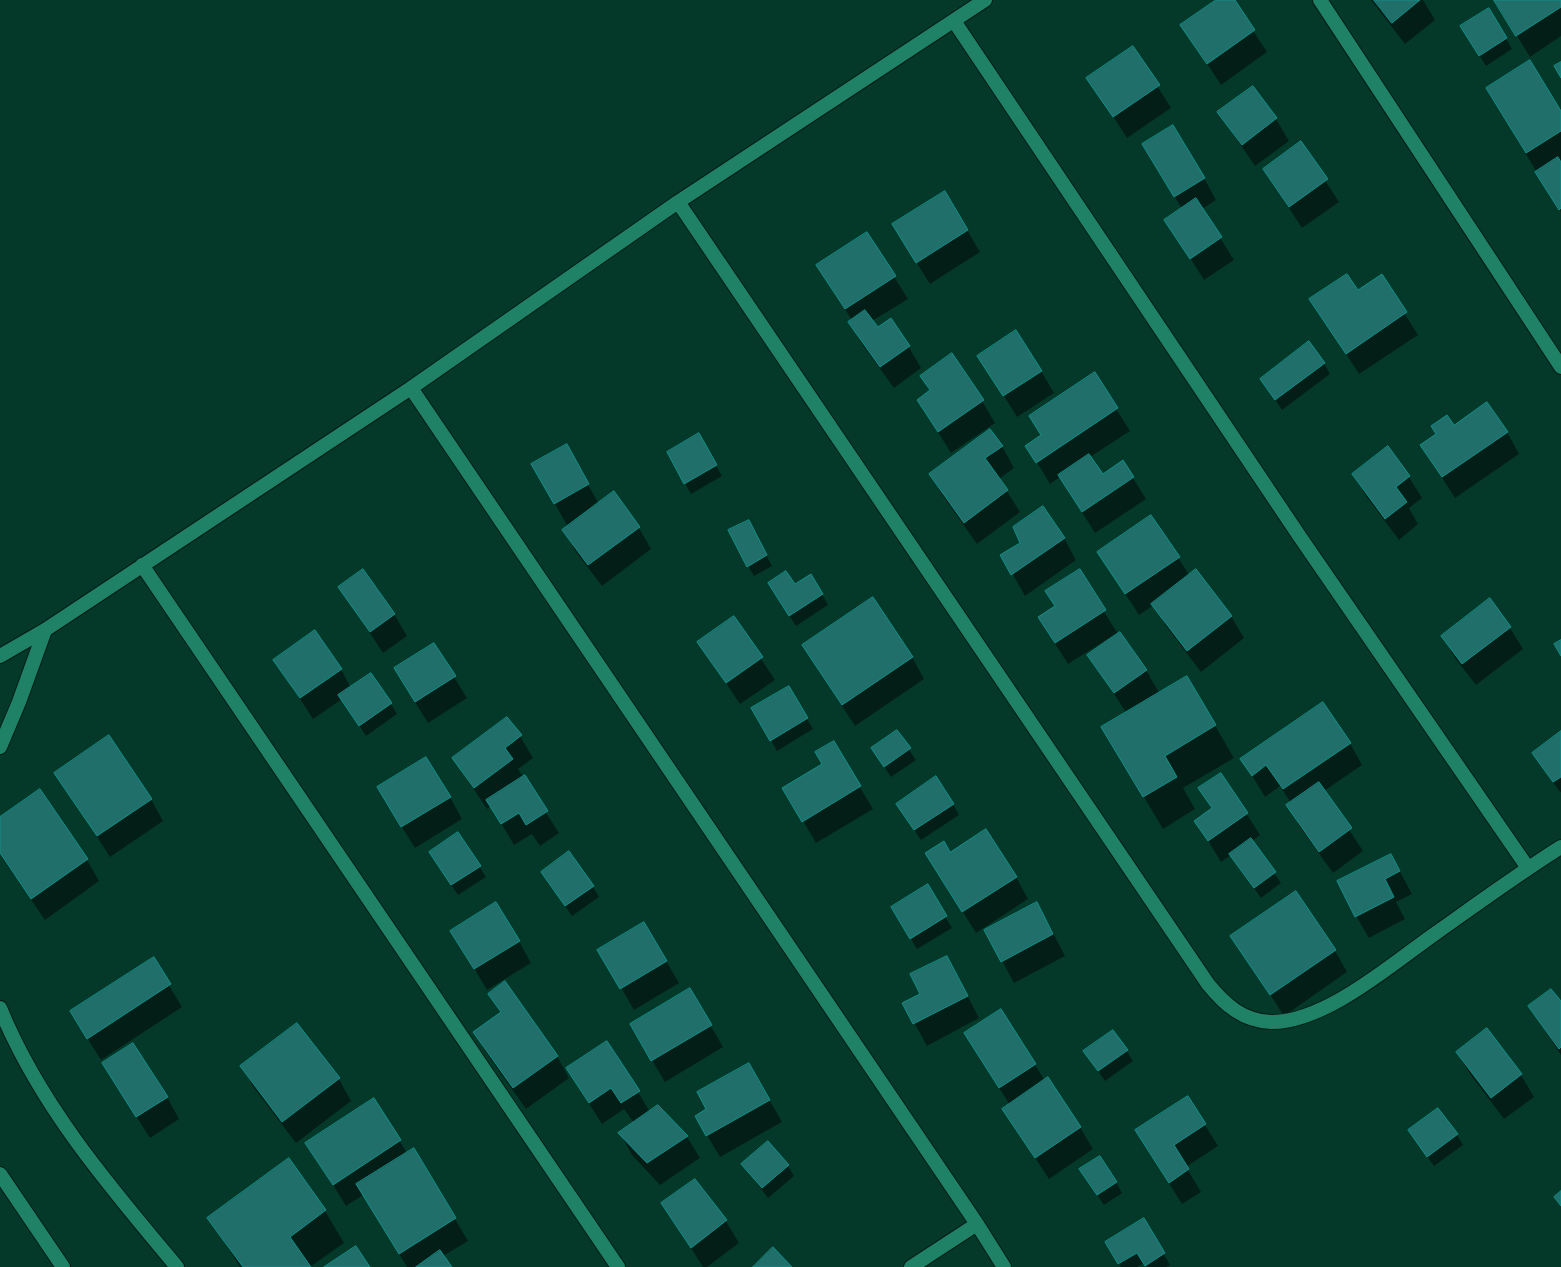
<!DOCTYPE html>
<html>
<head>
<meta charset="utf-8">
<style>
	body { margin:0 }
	canvas { display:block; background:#04392a }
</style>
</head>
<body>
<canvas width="1561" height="1267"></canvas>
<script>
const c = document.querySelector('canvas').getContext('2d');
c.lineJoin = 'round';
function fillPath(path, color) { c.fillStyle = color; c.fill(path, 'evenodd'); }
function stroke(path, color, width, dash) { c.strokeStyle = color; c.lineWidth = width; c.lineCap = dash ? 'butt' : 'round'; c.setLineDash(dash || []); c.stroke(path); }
fillPath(new Path2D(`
	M 1218,0 L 1233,0 L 1267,52 L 1221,85 L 1182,25 Z
	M 1371,0 L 1423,0 L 1435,20 L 1405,44 Z
	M 1495,0 L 1561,0 L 1561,36 L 1530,57 Z
	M 1468,37 L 1506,38 L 1512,49 L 1486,66 Z
	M 1133,48 L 1171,108 L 1127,138 L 1088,78 Z
	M 1252,88 L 1276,119 L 1289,141 L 1255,166 L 1219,113 Z
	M 1500,110 L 1561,113 L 1561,212 L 1543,183 Z
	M 1301,143 L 1339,202 L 1302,228 L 1264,170 Z
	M 1156,166 L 1204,178 L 1216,200 L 1202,209 L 1234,260 L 1204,280 L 1166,220 L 1182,209 Z
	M 967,230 L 980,252 L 930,284 L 906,246 Z
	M 867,234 L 908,299 L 872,321 L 877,329 L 909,347 L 921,368 L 894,388 L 862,344 L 850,322 L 852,320 L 830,287 Z
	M 1381,276 L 1418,335 L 1359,374 L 1311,299 L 1357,292 Z
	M 979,356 L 1041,371 L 1054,393 L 1017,417 Z
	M 1324,363 L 1330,374 L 1282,410 L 1261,379 Z
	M 1094,374 L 1130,431 L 1090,457 L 1102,476 L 1123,462 L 1146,499 L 1095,533 L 1060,477 L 1050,484 L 1027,446 L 1042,436 Z
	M 921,376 L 982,401 L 995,423 L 951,453 L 918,400 L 930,392 Z
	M 1454,427 L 1507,432 L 1519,454 L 1455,498 L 1422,446 Z
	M 698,435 L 722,476 L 691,494 L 668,453 Z
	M 566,446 L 599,504 L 639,528 L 651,549 L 602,586 L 576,552 L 564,530 L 568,527 L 533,465 Z
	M 1002,446 L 1014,468 L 999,479 L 1020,512 L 977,544 L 943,496 L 930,475 Z
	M 1353,474 L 1409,477 L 1422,498 L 1409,508 L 1418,524 L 1399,540 L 1366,496 Z
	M 1151,516 L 1190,576 L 1231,616 L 1244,638 L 1201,672 L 1166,626 L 1154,605 L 1139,615 L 1098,552 Z
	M 754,532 L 772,566 L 754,576 L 748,566 Z
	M 1064,538 L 1076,560 L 1025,596 L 1002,555 Z
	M 1079,571 L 1118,634 L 1146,670 L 1160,694 L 1187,678 L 1234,758 L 1183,788 L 1195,809 L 1163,829 L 1122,760 L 1127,714 L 1089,655 L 1118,635 L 1117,633 L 1068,664 L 1052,639 L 1056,607 Z
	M 794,586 L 822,594 L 828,605 L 796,626 L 776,594 Z
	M 340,588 L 394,614 L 407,636 L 383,653 Z
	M 734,618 L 775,680 L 740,704 L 699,643 Z
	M 1510,628 L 1523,649 L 1476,685 L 1455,658 L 1442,636 Z
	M 803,646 L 912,657 L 924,679 L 855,726 Z
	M 275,660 L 341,669 L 351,688 L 391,704 L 397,714 L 366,736 L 342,699 L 313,719 Z
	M 454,677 L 467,698 L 428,723 L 408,691 Z
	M 789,688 L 813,729 L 777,751 L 753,709 Z
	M 896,731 L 916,760 L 891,777 L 879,759 Z
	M 1561,733 L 1561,792 L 1560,792 L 1540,764 Z
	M 520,736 L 533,758 L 518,769 L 559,833 L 540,846 L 532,834 L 514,845 L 491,806 L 487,809 L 453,758 Z
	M 833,742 L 873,809 L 816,843 L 784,788 L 823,765 Z
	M 1350,743 L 1362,765 L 1324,791 L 1363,851 L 1333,873 L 1300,827 L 1287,805 L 1291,803 L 1280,786 L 1265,797 L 1242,759 Z
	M 56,773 L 151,799 L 163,821 L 110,857 Z
	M 1221,774 L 1260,835 L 1252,841 L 1281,883 L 1261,898 L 1231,855 L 1221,862 L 1196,821 L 1212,810 L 1200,788 Z
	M 450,797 L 462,819 L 415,848 L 391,810 Z
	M 953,804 L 959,815 L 921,840 L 904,815 Z
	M 0,818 L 87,860 L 99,881 L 45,920 L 0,855 Z
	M 950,853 L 1016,877 L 1028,899 L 976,933 L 927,854 Z
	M 1391,855 L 1412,894 L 1396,902 L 1405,919 L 1369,938 L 1356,916 Z
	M 436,863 L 479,866 L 486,877 L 458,895 Z
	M 549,883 L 593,887 L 599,897 L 572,916 Z
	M 927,886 L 952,928 L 917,949 L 892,907 Z
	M 644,923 L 679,983 L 634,1010 L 612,972 Z
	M 1049,925 L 1065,956 L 1014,983 L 986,931 Z
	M 1232,936 L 1335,951 L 1347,972 L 1284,1016 Z
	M 519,941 L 531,963 L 487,990 L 465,953 Z
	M 947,957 L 979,1018 L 927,1046 L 904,1004 L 922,995 Z
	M 153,959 L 182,1007 L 101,1060 L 84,1033 Z
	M 690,990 L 723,1047 L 665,1082 L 631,1025 Z
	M 490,994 L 557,1056 L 569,1078 L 526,1109 L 487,1054 L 474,1032 L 501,1014 Z
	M 1561,1003 L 1561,1055 L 1529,1006 Z
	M 1001,1010 L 1045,1081 L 1080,1127 L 1093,1149 L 1049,1179 L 1003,1109 L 1010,1105 L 978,1055 Z
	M 297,1024 L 339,1079 L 351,1101 L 296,1143 L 254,1088 L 242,1067 Z
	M 1487,1029 L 1521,1075 L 1534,1097 L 1504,1119 L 1470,1074 L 1457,1052 Z
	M 1126,1050 L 1133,1061 L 1105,1081 L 1085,1052 Z
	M 749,1064 L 782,1122 L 720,1157 L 696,1117 L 708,1110 Z
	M 567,1069 L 638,1092 L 650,1112 L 658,1106 L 687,1137 L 700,1158 L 660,1185 L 632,1155 L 620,1133 L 634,1123 L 624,1109 L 602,1124 Z
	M 116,1085 L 167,1097 L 179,1119 L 150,1138 Z
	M 374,1100 L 407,1153 L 413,1149 L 468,1241 L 443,1256 L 450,1267 L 407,1267 L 363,1195 L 346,1206 L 307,1143 Z
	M 1205,1125 L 1218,1146 L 1186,1167 L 1201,1192 L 1182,1204 L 1149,1152 Z
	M 1457,1135 L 1463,1145 L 1434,1166 L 1416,1141 Z
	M 289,1160 L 325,1211 L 344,1243 L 310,1267 L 240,1267 L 209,1218 Z
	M 742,1164 L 788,1166 L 794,1176 L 768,1198 Z
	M 1087,1180 L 1116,1182 L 1122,1193 L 1104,1205 Z
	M 695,1181 L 726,1221 L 739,1243 L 707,1267 L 703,1267 L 663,1204 Z
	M 1144,1220 L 1170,1265 L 1166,1267 L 1147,1267 L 1144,1263 L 1137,1267 L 1121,1267 L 1106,1242 Z`), '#0007');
const building = new Path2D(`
	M 1216,0 L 1235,0 L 1255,30 L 1207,64 L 1180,25 Z
	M 1374,0 L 1420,0 L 1392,23 Z
	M 1494,0 L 1561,0 L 1561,7 L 1516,36 Z
	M 1489,8 L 1507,38 L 1479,56 L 1460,26 Z
	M 1133,46 L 1160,85 L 1113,117 L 1086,78 Z
	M 1530,60 L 1561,111 L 1561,131 L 1526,153 L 1486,88 Z
	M 1561,62 L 1561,78 L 1554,66 Z
	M 1253,86 L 1277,118 L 1242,145 L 1217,112 Z
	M 1173,125 L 1205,178 L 1174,197 L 1142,144 Z
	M 1301,141 L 1328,179 L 1289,207 L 1263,169 Z
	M 1558,157 L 1561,162 L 1561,208 L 1559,210 L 1535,172 Z
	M 945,191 L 968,230 L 916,263 L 892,224 Z
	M 1196,198 L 1222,237 L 1190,259 L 1164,220 Z
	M 867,232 L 896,276 L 845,309 L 816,265 Z
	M 1347,274 L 1358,290 L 1382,274 L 1407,312 L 1346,354 L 1309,299 Z
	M 865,310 L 878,327 L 891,318 L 910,346 L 880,367 L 848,322 Z
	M 1016,330 L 1042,371 L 1003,396 L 977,356 Z
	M 1309,341 L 1325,363 L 1275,400 L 1260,379 Z
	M 952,353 L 984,400 L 938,432 L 917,400 L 930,390 L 920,376 Z
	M 1095,372 L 1118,408 L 1036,463 L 1025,446 L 1041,435 L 1029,416 Z
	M 1487,402 L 1508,432 L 1442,477 L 1420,445 L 1436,434 L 1431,426 L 1447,415 L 1454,425 Z
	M 990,429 L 1003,446 L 985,458 L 1008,490 L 964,523 L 929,474 Z
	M 699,433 L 717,465 L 684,484 L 667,452 Z
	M 567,444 L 589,484 L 554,504 L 531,464 Z
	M 1388,446 L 1410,476 L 1396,487 L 1407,502 L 1385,519 L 1352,474 Z
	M 1089,454 L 1103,474 L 1123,460 L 1134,477 L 1082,512 L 1058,475 Z
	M 614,491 L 640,527 L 588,565 L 562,530 Z
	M 1043,506 L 1065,538 L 1011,575 L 1000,555 L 1020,543 L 1013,527 Z
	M 1151,515 L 1180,557 L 1125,594 L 1097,552 Z
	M 749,520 L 767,555 L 747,567 L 728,530 Z
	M 363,569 L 395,614 L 370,632 L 338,587 Z
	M 1080,569 L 1106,610 L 1055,643 L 1038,617 L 1055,606 L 1045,591 Z
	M 1196,569 L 1232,616 L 1187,651 L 1151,604 Z
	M 786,571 L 795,584 L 811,574 L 823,594 L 789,616 L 768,583 Z
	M 873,597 L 913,657 L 842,705 L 802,645 Z
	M 1490,598 L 1511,627 L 1462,664 L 1441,636 Z
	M 734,616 L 763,657 L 726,683 L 697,642 Z
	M 315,630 L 342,669 L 300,698 L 273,660 Z
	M 1120,632 L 1147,670 L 1114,693 L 1087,655 Z
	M 1561,640 L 1561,656 L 1554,644 Z
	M 434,643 L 456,676 L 415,702 L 394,668 Z
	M 371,673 L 392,703 L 359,726 L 338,695 Z
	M 1187,676 L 1216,725 L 1165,756 L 1177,777 L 1143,797 L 1101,727 Z
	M 789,686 L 808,718 L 770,741 L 751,708 Z
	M 1323,702 L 1351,743 L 1283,789 L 1266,765 L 1252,776 L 1240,759 Z
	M 507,717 L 522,735 L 505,748 L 513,759 L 474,788 L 452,758 Z
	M 897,730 L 911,748 L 884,767 L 871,748 Z
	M 1561,731 L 1561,777 L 1553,782 L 1532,753 Z
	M 109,735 L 152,799 L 97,836 L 54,773 Z
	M 834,741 L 861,786 L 802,822 L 782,788 L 822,764 L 815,752 Z
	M 426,757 L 451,797 L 401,827 L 377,787 Z
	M 1221,773 L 1248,813 L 1208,841 L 1194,821 L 1212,808 L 1198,788 Z
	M 525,775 L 548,811 L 526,825 L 519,813 L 501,824 L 486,800 Z
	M 936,776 L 954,804 L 914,830 L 896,804 Z
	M 1319,782 L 1352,828 L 1319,852 L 1286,805 Z
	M 40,789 L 88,859 L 31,899 L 0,853 L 0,817 Z
	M 986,829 L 1017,877 L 962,912 L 925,853 L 944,841 L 950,852 Z
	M 458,832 L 481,866 L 451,885 L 429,852 Z
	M 1251,838 L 1276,872 L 1254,888 L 1229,854 Z
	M 569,851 L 594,886 L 565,906 L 541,872 Z
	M 1391,854 L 1400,871 L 1385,879 L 1394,897 L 1355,917 L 1337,881 Z
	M 928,884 L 947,916 L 910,939 L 891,907 Z
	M 1296,891 L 1336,950 L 1270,995 L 1230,936 Z
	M 496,902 L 520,941 L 474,969 L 450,931 Z
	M 1037,902 L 1053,934 L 1001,962 L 984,930 Z
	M 644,922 L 667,961 L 620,989 L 597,950 Z
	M 947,956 L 968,996 L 913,1024 L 902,1003 L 920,994 L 910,974 Z
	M 154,957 L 171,984 L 87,1039 L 70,1011 Z
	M 505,981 L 558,1056 L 513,1088 L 473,1032 L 501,1012 L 488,994 Z
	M 690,988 L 712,1025 L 651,1061 L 630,1024 Z
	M 1551,989 L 1561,1001 L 1561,1047 L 1559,1049 L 1528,1006 Z
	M 1001,1009 L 1036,1064 L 999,1088 L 964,1033 Z
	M 297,1023 L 340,1078 L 282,1122 L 240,1066 Z
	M 1487,1028 L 1522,1074 L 1491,1098 L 1456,1052 Z
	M 1113,1030 L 1128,1050 L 1098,1071 L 1083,1051 Z
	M 607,1041 L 640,1091 L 621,1103 L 611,1088 L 589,1103 L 566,1068 Z
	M 133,1043 L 168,1097 L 136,1117 L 102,1063 Z
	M 749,1063 L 770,1100 L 706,1136 L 695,1116 L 706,1109 L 697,1092 Z
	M 1048,1077 L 1081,1127 L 1035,1158 L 1002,1109 Z
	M 1188,1096 L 1206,1124 L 1174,1145 L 1189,1169 L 1169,1183 L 1135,1130 Z
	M 374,1098 L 401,1140 L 333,1185 L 305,1143 Z
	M 658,1105 L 688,1136 L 647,1163 L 618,1133 Z
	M 1438,1108 L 1458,1134 L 1427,1157 L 1408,1130 Z
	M 768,1141 L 789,1165 L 762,1188 L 741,1164 Z
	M 414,1148 L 456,1218 L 399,1254 L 356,1184 Z
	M 1100,1156 L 1117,1182 L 1097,1195 L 1079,1169 Z
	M 289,1158 L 326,1210 L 290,1237 L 311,1267 L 243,1267 L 207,1218 Z
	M 695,1179 L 727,1220 L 691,1248 L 661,1203 Z
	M 1561,1191 L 1561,1206 L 1554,1197 Z
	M 1144,1218 L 1165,1253 L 1145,1266 L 1137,1253 L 1118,1264 L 1105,1242 Z
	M 356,1246 L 370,1267 L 324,1267 Z
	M 773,1247 L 792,1267 L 753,1267 Z
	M 440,1250 L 452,1267 L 416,1267 Z`);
fillPath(building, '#216f6a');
stroke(building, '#128e88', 1);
const minor = new Path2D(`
	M 1320,0 L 1561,367
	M 954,21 L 1300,537 L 1528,868
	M 678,202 L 1208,984 C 1225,1005 1243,1021 1271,1022 C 1325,1023 1393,963 1436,933 C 1477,904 1518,874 1561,847
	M 411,388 L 977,1224 L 1004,1267
	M 142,565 L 618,1267
	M 0,656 L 45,630 L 411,388 L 678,202 L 985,0
	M 0,747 L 19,702 L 45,630
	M 0,1008 C 40,1106 110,1187 177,1267
	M 911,1267 L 977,1224`);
const tertiary = new Path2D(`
	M 0,1174 L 63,1267`);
stroke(minor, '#021d15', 16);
stroke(tertiary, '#021d15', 16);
stroke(minor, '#1f8165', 14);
stroke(tertiary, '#1f8165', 14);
</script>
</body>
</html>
